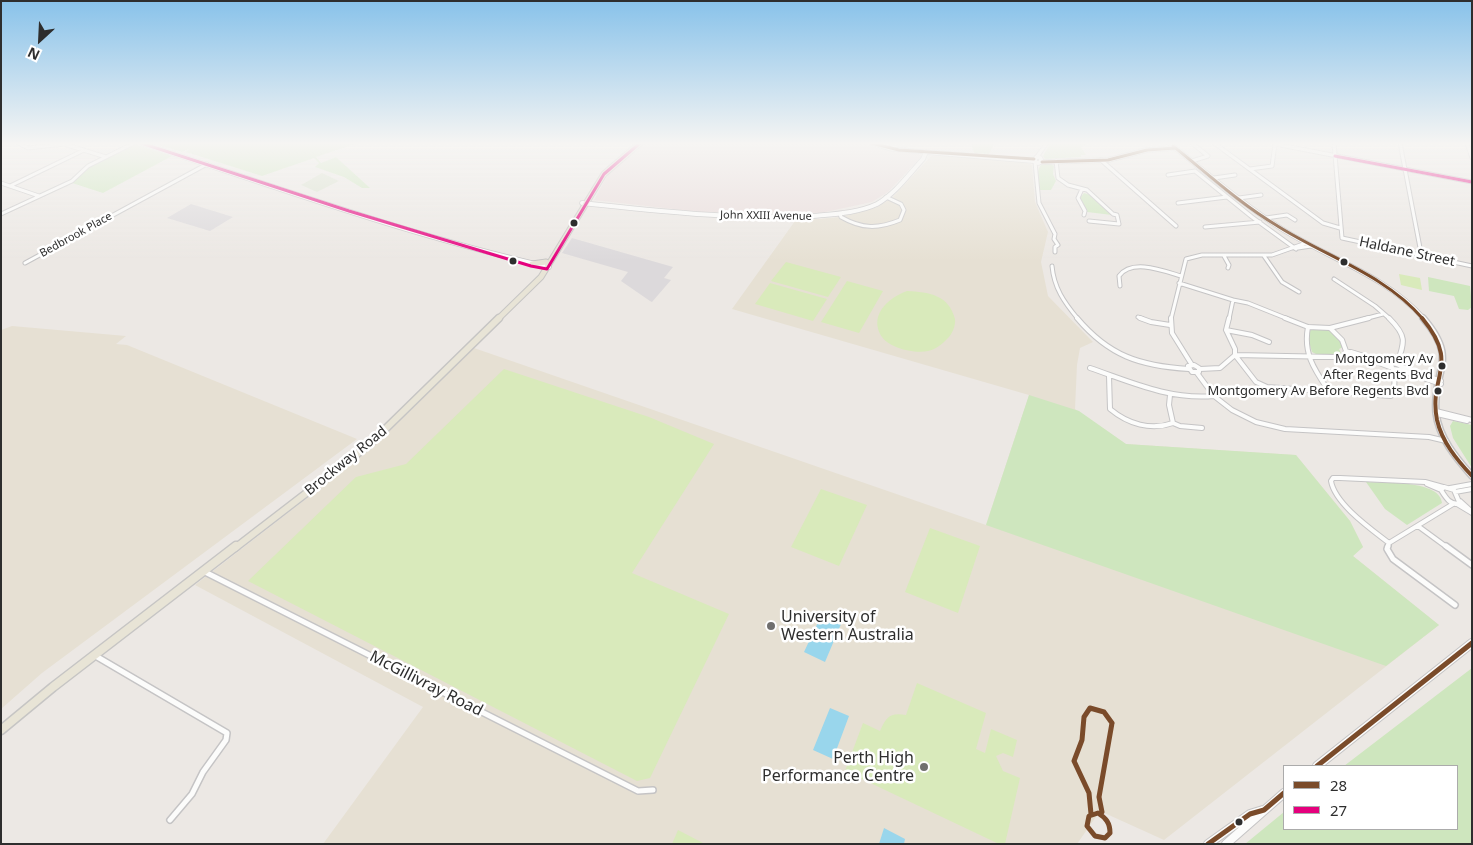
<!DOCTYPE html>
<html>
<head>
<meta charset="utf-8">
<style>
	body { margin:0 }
	#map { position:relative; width:1473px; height:845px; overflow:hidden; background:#ece8e4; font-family:"Noto Sans",sans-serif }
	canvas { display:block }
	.frame { position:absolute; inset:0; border:2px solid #2e2e2e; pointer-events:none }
	.legend { position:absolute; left:1283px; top:765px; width:175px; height:65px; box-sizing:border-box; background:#fff; border:1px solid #ababab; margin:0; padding:6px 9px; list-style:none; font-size:15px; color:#2e2e2e }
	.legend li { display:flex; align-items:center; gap:10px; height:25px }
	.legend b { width:25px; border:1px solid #ababab }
	.north { position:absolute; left:15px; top:15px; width:50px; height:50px; -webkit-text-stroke:4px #fff; paint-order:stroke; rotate:205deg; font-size:14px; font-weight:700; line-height:20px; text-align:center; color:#2e2e2e }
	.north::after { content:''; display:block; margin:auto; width:18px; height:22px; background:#2e2e2e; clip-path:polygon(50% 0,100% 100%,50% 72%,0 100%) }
</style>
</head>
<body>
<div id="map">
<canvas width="1473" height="845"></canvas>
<div class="frame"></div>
<ul class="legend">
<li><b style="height:6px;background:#7a4b2a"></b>28</li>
<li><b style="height:6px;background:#e5007d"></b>27</li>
</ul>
<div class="north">N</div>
</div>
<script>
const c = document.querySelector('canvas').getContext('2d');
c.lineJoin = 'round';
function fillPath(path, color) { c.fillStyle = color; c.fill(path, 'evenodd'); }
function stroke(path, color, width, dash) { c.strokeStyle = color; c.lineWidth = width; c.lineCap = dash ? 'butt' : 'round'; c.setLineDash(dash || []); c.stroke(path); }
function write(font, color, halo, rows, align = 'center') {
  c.font = font + ' "Noto Sans",sans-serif'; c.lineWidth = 5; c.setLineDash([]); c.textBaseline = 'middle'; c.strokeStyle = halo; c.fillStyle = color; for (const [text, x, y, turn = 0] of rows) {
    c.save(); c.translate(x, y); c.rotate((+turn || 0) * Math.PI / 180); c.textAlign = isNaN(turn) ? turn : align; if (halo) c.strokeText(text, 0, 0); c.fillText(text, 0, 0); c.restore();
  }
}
fillPath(new Path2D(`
	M 191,204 L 233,217 L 210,231 L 167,218 Z
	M 572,238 L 673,267 L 664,278 L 671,280 L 652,302 L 650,301 L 621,281 L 628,272 L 562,253 Z`), '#dcd9db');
fillPath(new Path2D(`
	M 932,155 L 1025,162 L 1032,165 L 1035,202 L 1048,232 L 1041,262 L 1048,296 L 1093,342 L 1080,348 L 1077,365 L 1075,409 L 1126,444 L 1296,455 L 1350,521 L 1363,547 L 1353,556 L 1439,625 L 1164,840 L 1100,811 L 1077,844 L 323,844 L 423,707 L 195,585 L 373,447 L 474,348 L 986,525 L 1029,395 L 732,309 L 795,221 L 841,217 L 877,207 L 892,198 Z
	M 12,326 L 126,336 L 116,344 L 127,345 L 357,439 L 42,673 L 1,709 L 1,330 Z`), '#e6e0d3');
fillPath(new Path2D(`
	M 645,143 L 865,143 L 881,149 L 919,154 L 922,156 L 888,192 L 872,202 L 821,213 L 699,212 L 594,200 L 608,174 Z`), '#e9dcdb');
fillPath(new Path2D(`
	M 151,143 L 358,143 L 316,157 L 321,163 L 336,157 L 370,188 L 362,188 L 344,177 L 315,167 L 319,163 L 314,158 L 262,176 L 186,152 L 189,149 L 182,152 Z
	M 971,143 L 995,143 L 989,154 L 974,153 Z
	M 1050,143 L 1090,143 L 1081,147 L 1086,155 L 1081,155 L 1081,157 L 1045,159 L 1043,156 Z
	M 134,144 L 172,156 L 103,193 L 72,183 L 89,167 Z
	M 1050,163 L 1054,166 L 1053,174 L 1056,181 L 1051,190 L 1039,190 C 1038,180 1035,173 1041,165 Z
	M 1084,193 L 1091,195 L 1112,215 L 1087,212 L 1080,198 Z
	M 1428,277 L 1470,286 L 1472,307 L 1468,310 L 1459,309 L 1454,296 L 1429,291 Z
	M 1311,328 L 1329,329 L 1342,342 L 1343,347 L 1339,349 L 1342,355 L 1318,355 L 1312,352 L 1308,339 Z
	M 1029,395 L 1079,411 L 1126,444 L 1296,455 L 1350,521 L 1363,547 L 1353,556 L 1439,625 L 1386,666 L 986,525 Z
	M 1453,421 L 1472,425 L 1472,468 L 1453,438 L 1450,426 Z
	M 1366,482 C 1385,483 1440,480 1442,503 L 1407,525 L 1385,509 Z
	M 1472,668 L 1472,844 L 1245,844 L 1284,812 L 1284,829 L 1457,829 L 1457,766 L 1344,766 Z`), '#cee6be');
fillPath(new Path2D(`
	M 322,173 L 339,181 L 317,192 L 301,185 Z`), '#d8e0cc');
fillPath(new Path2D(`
	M 786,262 L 841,277 L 828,297 L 771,281 Z
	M 1399,274 L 1420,278 L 1422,290 L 1401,285 Z
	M 847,281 L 883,291 L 859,333 L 821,322 Z
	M 770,283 L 827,299 L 813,321 L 755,304 Z
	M 907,291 C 929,292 949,295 955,319 C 956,325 952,335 947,339 C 941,345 936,349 928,351 C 914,354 887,348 880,334 C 870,313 890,297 907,291 Z
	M 504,369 L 649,417 L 714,444 L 632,573 L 729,614 L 650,778 L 637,781 L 248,581 L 356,477 L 406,464 Z
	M 821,489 L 867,505 L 839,566 L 791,547 Z
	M 930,528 L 980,546 L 958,613 L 905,592 Z
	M 917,683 L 986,713 L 976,749 L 985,753 L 991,729 L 1017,740 L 1013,757 L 1003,753 L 996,756 L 1003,771 L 1020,778 L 1005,844 L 999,844 L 845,771 L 863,723 L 880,731 C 886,717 890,712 906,715 Z
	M 678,830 L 705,844 L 672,844 Z`), '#d9eabb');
fillPath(new Path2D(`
	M 821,616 L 841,624 L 825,662 L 804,652 Z
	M 830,708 L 849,716 L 833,759 L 813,750 Z
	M 884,828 L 905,839 L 904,844 L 879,844 Z`), '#99d6ec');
const minorFar2 = new Path2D(`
	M 18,143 L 28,148 L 64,144 L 106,157
	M 871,143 L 891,149 L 926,152
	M 1192,143 L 1208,156 L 1192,161
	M 1214,143 L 1323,223 L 1340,228
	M 1334,143 L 1342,238 L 1472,266
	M 1400,143 L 1421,253 L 1424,256
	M 1467,143 L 1472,158
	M 1275,144 L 1472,182
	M 1036,158 L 1047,143
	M 1101,160 L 1176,226
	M 1056,161 L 1058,178 L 1068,185 L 1087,190 L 1113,214 L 1117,215 L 1119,224 L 1089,221
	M 1035,162 L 1039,203 L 1055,234 L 1054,239 L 1058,245 L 1055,247 L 1055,252
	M 1250,169 L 1272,166 L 1275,144
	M 1168,175 L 1195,171 L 1252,217 L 1296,249
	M 1214,178 L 1235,175
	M 1,183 L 39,196
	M 10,186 L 84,150
	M 1082,189 L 1078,198 L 1085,211 L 1084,215
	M 1239,198 L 1261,195
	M 1178,203 L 1227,197
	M 1,214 L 72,181 L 88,166 L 134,143
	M 840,214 L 841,217 C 862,229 878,229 900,220 L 904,210 L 901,204 L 886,197
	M 1266,218 L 1287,215 L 1295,220
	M 1205,227 L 1260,222
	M 1298,248 L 1311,246
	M 1224,256 L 1229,265 L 1228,268
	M 1264,256 L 1282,282 L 1299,292
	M 25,263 L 207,164
	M 1052,266 C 1054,288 1064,302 1078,319
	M 1334,279 L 1375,306 L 1390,319
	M 1179,283 L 1233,300 L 1229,319
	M 1120,286 L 1119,276 C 1132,258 1164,271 1181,276
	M 1233,300 L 1248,303 L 1288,319
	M 1138,317 L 1143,319
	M 1171,319 L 1186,259 L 1202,255 L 1272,255 L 1306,243
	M 1364,319 L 1383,314`);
const minorFar1 = new Path2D(`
	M 1077,318 C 1109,356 1140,366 1189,369
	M 1140,318 L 1151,322 L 1170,325
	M 1171,318 L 1172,333 L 1192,365
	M 1285,318 L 1308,327
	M 1389,318 C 1407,336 1405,341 1397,364
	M 1330,328 L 1369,318
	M 1226,330 L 1229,318
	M 1226,330 L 1252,335 L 1269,342
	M 1226,330 L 1235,349 L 1235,355
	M 1346,351 L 1390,367
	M 1351,352 L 1390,364
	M 1235,355 L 1256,382 L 1267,387 L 1391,396 L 1394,391 L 1395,370
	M 1235,355 L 1337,357 L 1344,356 L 1346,351
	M 1394,363 L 1401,366 L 1402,370 L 1393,369 L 1390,364 Z
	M 1194,365 L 1199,368 L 1199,372 L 1192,372 L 1188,366 Z
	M 1402,367 L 1441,381
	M 1090,368 C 1131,382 1169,400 1214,396
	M 1200,369 L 1220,368 L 1235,355
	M 1402,371 L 1441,384
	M 1197,373 L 1214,396 L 1232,410 L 1256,422 L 1285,429 L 1429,437 L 1446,441
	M 1109,376 L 1110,409 C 1128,424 1151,431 1173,423
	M 1328,390 C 1314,369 1303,353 1308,327 L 1330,328 L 1342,340 L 1346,351
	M 1170,395 L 1169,405 L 1173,423 L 1180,426 L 1202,428
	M 1436,411 L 1472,420
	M 1437,414 L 1467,421
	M 1427,484 L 1441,490
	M 1443,487 L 1425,482 L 1340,478 L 1333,478 L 1331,481 C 1335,504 1371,529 1389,543 L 1453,504
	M 1444,487 L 1454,490 L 1460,504 C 1450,505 1446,498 1441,490 Z
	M 1450,488 L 1472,484
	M 1455,492 L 1472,489
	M 1460,501 L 1471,511
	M 1457,504 L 1472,513
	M 1418,526 L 1448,548
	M 1387,548 L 1389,543`);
const minor = new Path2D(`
	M 1388,546 L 1387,549 L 1393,559 L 1455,605
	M 1446,546 L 1472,565
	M 205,572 L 638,791 L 653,790
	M 94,655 L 227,733 L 226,740 L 203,772 L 192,794 L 170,820`);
const tertiaryFar1 = new Path2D(`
	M 141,143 C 276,187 411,236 549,267
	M 1169,143 C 1206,172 1242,204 1282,229 C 1328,258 1387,276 1424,319
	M1035 160a3 3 0 1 1 6 0a3 3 0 1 1-6 0Z
	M 1042,162 L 1108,160 L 1147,150 L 1175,148
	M 582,203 C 659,211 736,220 813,216 C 834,214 858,213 877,204 C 895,194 909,174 923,159 L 926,152 L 1034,161`);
const tertiary = new Path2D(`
	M 1423,318 C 1460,361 1432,369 1436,413 C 1439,438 1456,458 1472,476`);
const secondary = new Path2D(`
	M 1317,766 L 1472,643
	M 1208,844 L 1250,814 L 1263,810
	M 1226,844 L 1284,793`);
const primaryFar2 = new Path2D(`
	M 532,264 L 546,262
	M 498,319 L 541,277 L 604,174 L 640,143`);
const primaryFar1 = new Path2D(`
	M 235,548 L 370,444 L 499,318`);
const primary = new Path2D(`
	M 1,730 L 53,687 L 236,546`);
stroke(minorFar2, '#c5c4c5', 5);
stroke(minorFar1, '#c5c4c5', 6);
stroke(minor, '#c5c4c5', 8);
stroke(tertiaryFar1, '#c5c4c5', 5.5);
stroke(tertiary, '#c5c4c5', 8);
stroke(secondary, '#c5c4c5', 10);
stroke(primaryFar2, '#c6c5c4', 7);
stroke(primaryFar1, '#c6c5c4', 9);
stroke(primary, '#c6c5c4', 11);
stroke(minorFar2, '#fcfcfb', 3);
stroke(minorFar1, '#fcfcfb', 4);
stroke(minor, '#fcfcfb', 5);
stroke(tertiaryFar1, '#fcfcfb', 4);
stroke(tertiary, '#fcfcfb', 5);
stroke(secondary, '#fcfcfb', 8);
stroke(primaryFar2, '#e8e4d6', 5);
stroke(primaryFar1, '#e8e4d6', 6);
stroke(primary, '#e8e4d6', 8);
stroke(new Path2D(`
	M 871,143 L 899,150 L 1034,159
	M 1173,146 C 1207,173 1239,203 1276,225 C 1324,256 1385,274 1423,319
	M 1042,162 L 1108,160 L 1147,150 L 1175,148`), '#7a4b2a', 3);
stroke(new Path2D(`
	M 1422,318 C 1461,365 1428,375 1437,420 C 1442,442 1457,460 1472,476`), '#7a4b2a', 4);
stroke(new Path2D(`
	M 1317,766 L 1472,643
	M 1102,812 L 1099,797 L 1112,723
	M 1098,813 C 1106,818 1110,823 1110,833 L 1105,838 L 1095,836 L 1087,826 L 1089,816 Z
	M 1091,814 L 1089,793 L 1074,761 L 1082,740 L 1084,717 L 1090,708 L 1104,712 L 1112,723
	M 1208,844 L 1250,814 L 1264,810 L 1284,793`), '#7a4b2a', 5);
stroke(new Path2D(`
	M 141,143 L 349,211 L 531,266 L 547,269 L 604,174 L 640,143
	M 1335,156 L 1472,182`), '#e5007d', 3);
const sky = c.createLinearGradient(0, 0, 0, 261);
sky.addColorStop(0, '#88c2ea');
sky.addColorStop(0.55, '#f6f5f3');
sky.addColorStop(1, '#f6f5f300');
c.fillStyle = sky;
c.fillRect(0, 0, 1473, 261);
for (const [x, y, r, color] of [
	[574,223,4.5,"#2e2e2e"],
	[513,261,4.5,"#2e2e2e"],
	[1344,262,4.5,"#2e2e2e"],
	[1442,366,4.5,"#2e2e2e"],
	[1438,391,4.5,"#2e2e2e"],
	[771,626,5,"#706f6e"],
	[924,767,5,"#706f6e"],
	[1239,822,4.5,"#2e2e2e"]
]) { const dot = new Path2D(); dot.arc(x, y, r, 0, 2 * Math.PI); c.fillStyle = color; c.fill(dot); stroke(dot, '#fff', 2); }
write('11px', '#2e2e2e', '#fff', [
	["John XXIII Avenue",766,216,1],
	["Bedbrook Place",76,235,-29]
]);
write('13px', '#2e2e2e', '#fff', [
	["Montgomery Av",1433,359],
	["After Regents Bvd",1433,375],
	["Montgomery Av Before Regents Bvd",1429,391]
], 'right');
write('14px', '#2e2e2e', '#fff', [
	["Haldane Street",1407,252,12],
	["Brockway Road",346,461,-39]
]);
write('16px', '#2e2e2e', '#fff', [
	["University of",781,617],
	["Western Australia",781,635],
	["Perth High",914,758,"right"],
	["Performance Centre",914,776,"right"]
], 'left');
write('16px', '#2e2e2e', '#fff', [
	["McGillivray Road",426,684,27]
]);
</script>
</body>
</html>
